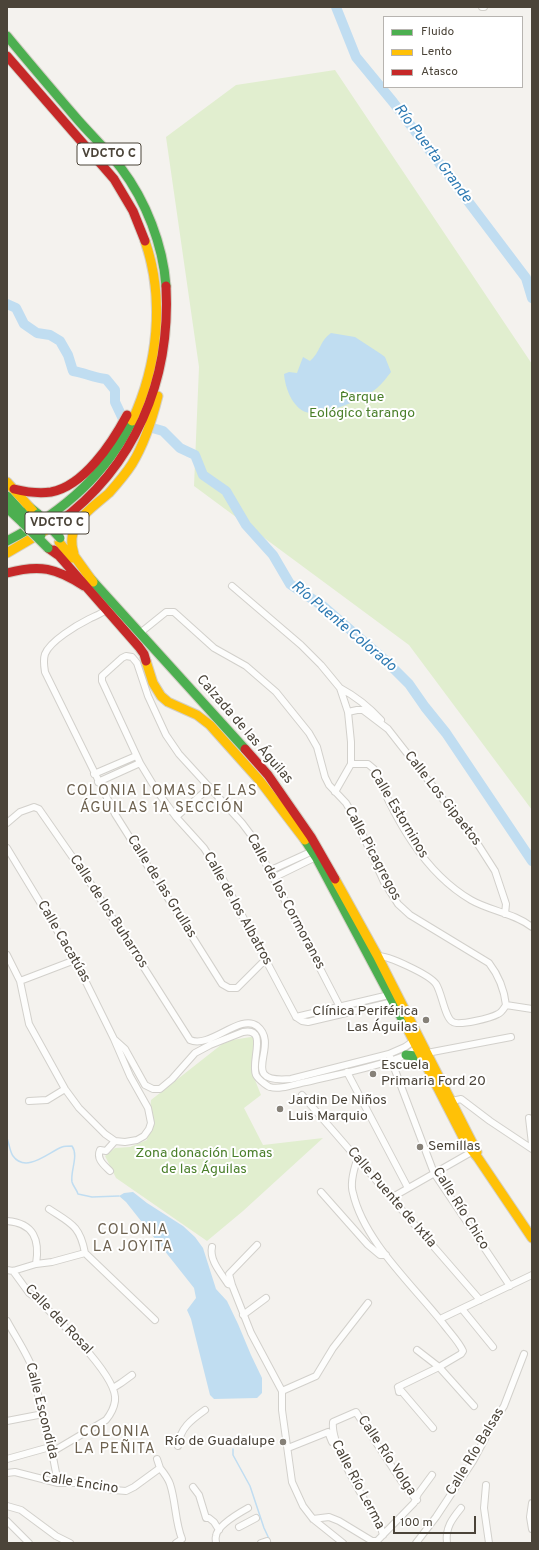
<!DOCTYPE html>
<html>
<head>
<meta charset="utf-8">
<style>
	body { margin:0 }
	#map { position:relative; width:539px; height:1550px; overflow:hidden; background:#f4f2ee; font-family:Overpass,sans-serif }
	canvas { display:block }
	.frame { position:absolute; inset:0; border:8px solid #4b4439; pointer-events:none }
	.legend { position:absolute; left:383px; top:16px; width:140px; height:72px; box-sizing:border-box; background:#fff; border:1px solid #b7b4b0; margin:0; padding:5px 7px; list-style:none; font-size:12px; color:#4b4439 }
	.legend li { display:flex; align-items:center; gap:8px; height:20px }
	.legend b { width:20px; border:1px solid #b7b4b0 }
	.scale { position:absolute; left:393px; top:1516px; width:83px; height:18px; box-sizing:border-box; border:2px solid #4b4439; border-top:0; padding-left:5px; font-size:12px; line-height:14px; white-space:nowrap; color:#4b4439; -webkit-text-stroke:3px #fff; paint-order:stroke }
</style>
</head>
<body>
<div id="map">
<canvas width="539" height="1550"></canvas>
<div class="frame"></div>
<ul class="legend">
<li><b style="height:5px;background:#4caf50"></b>Fluido</li>
<li><b style="height:5px;background:#ffc107"></b>Lento</li>
<li><b style="height:5px;background:#c62828"></b>Atasco</li>
</ul>
<div class="scale">100 m</div>
</div>
<script>
const c = document.querySelector('canvas').getContext('2d');
c.lineJoin = 'round';
function fillPath(path, color) { c.fillStyle = color; c.fill(path, 'evenodd'); }
function stroke(path, color, width, dash) { c.strokeStyle = color; c.lineWidth = width; c.lineCap = dash ? 'butt' : 'round'; c.setLineDash(dash || []); c.stroke(path); }
function write(font, color, halo, rows, align = 'center') {
  c.font = font + ' Overpass,sans-serif'; c.lineWidth = 4; c.setLineDash([]); c.textBaseline = 'middle'; c.strokeStyle = halo; c.fillStyle = color; for (const [text, x, y, turn = 0] of rows) {
    c.save(); c.translate(x, y); c.rotate((+turn || 0) * Math.PI / 180); c.textAlign = isNaN(turn) ? turn : align; if (halo) c.strokeText(text, 0, 0); c.fillText(text, 0, 0); c.restore();
  }
}
fillPath(new Path2D(`
	M 335,70 L 532,364 L 532,810 L 409,645 L 194,486 L 199,367 L 166,137 L 236,85 Z
	M 257,1036 L 255,1080 L 261,1095 L 244,1108 L 263,1145 L 323,1138 L 243,1211 L 207,1241 L 116,1178 L 105,1156 L 115,1148 L 130,1147 L 147,1140 L 151,1100 L 226,1041 Z`), '#e1eecf');
fillPath(new Path2D(`
	M 331,333 L 355,337 L 381,354 L 385,357 L 391,372 C 387,377 382,384 377,388 C 365,399 318,419 303,411 C 291,404 285,387 284,374 L 289,372 L 297,373 L 303,357 L 310,361 C 320,353 320,340 331,333 Z
	M 133,1192 L 147,1203 L 183,1226 L 195,1237 L 203,1248 L 216,1289 L 227,1301 L 238,1324 L 251,1355 L 262,1378 L 262,1393 L 257,1398 L 214,1399 L 210,1395 L 191,1319 L 187,1310 L 196,1298 L 194,1288 L 126,1202 L 119,1196 L 124,1193 Z`), '#c0ddf1');
stroke(new Path2D(`
	M 7,1138 C 9,1143 10,1152 13,1156 C 26,1174 49,1152 62,1147 C 65,1146 69,1146 72,1146 C 79,1156 70,1171 72,1182 C 73,1186 77,1190 78,1194 L 92,1197 L 119,1196
	M 233,1449 L 233,1455 L 250,1486 L 264,1528 L 271,1543`), '#c0ddf1', 1.5);
stroke(new Path2D(`
	M 336,7 L 356,57 L 393,102 L 526,278 L 532,298
	M 7,304 L 16,308 L 24,324 L 37,333 L 50,335 L 60,341 L 68,355 L 73,371 C 85,373 94,378 106,379 L 115,390 L 115,402 L 124,421 L 142,421 L 149,427 L 163,431 L 180,448 L 195,455 L 203,475 L 226,491 L 246,525 L 273,555 L 290,584 L 324,607 L 385,660 L 409,684 L 425,707 L 446,733 L 532,861`), '#c0ddf1', 10);
const street = new Path2D(`
	M 482,7 L 484,7
	M 232,586 L 301,645 L 321,665 L 340,688 L 348,712 L 351,742 L 351,764 L 335,792
	M 106,610 C 101,614 95,616 89,619 C 77,625 50,641 45,654 C 43,660 44,666 45,672 L 115,814 L 222,984 L 229,988 L 237,988 L 265,960
	M 140,633 L 166,612 L 174,612 L 214,648 L 246,666 L 276,692 L 309,733 L 317,747 L 325,777 L 329,785 L 346,803 L 357,822 L 384,882 L 398,904 L 410,915 L 489,963 C 499,976 504,988 506,1005 C 504,1008 502,1012 498,1014 C 491,1018 459,1026 453,1022 C 445,1019 442,993 436,984 C 430,975 386,954 375,956
	M 340,688 C 355,696 369,707 381,720
	M 348,712 L 357,710 L 363,710 L 388,729 L 435,789 L 479,846 L 495,871 L 506,904 L 505,914
	M 351,764 L 368,764 L 374,769 C 395,818 423,872 471,900 C 490,911 514,913 532,927
	M 94,774 L 136,756
	M 98,782 L 140,763
	M 176,817 L 210,787
	M 7,823 L 20,812 L 34,807 L 39,809 L 87,878 L 190,1040 C 210,1049 240,1013 257,1026 C 282,1046 235,1084 291,1079 L 389,1054 L 405,1047 L 415,1040
	M 7,848 L 75,960 L 114,1039 L 130,1076 L 148,1108 L 151,1123 L 149,1129 L 144,1136 L 137,1140 L 125,1142 L 115,1141 L 105,1134 L 79,1108 L 65,1089 L 29,1024 L 20,981 L 7,955
	M 269,871 L 315,850
	M 273,878 L 318,856
	M 20,981 L 75,960
	M 506,1005 L 532,1009
	M 340,1007 L 251,835 L 242,823 L 179,754 L 166,735 L 148,696 L 137,663 L 132,657 L 126,656 L 122,658 L 102,676 L 102,681 L 140,763 L 157,791 L 176,817 L 204,848 L 218,870 L 296,1017 L 302,1021 L 308,1022 L 393,1002
	M 296,1017 L 389,995
	M 115,1040 L 125,1049 L 145,1085 L 153,1089 L 160,1089 L 172,1079 L 195,1053 L 210,1045 L 243,1032 C 269,1027 250,1061 256,1075 C 258,1079 261,1081 265,1084 C 265,1084 269,1087 270,1087 C 280,1090 295,1084 306,1082 C 339,1074 373,1068 404,1056 C 410,1054 414,1049 420,1046
	M 427,1053 L 511,1037
	M 390,1057 L 434,1173 L 510,1286
	M 347,1072 L 408,1188
	M 302,1095 L 480,1300
	M 29,1101 L 47,1100 L 65,1089
	M 452,1101 L 461,1099 L 490,1121 L 532,1149
	M 529,1118 L 532,1144
	M 357,1160 C 354,1169 350,1184 353,1193 C 364,1242 415,1287 445,1326 C 451,1334 459,1342 463,1351 L 461,1354 L 439,1367 L 398,1387 L 399,1392
	M 110,1171 C 104,1165 96,1159 100,1150 L 106,1151 L 115,1141
	M 321,1192 L 368,1245 L 380,1255 L 386,1255
	M 391,1198 L 475,1150
	M 7,1221 C 34,1223 40,1240 36,1264
	M 212,1247 C 209,1260 221,1273 228,1284 L 232,1285 L 251,1333 L 282,1391 L 282,1410 L 292,1482 L 303,1506 L 313,1519 L 343,1543
	M 85,1253 L 155,1320
	M 7,1270 L 13,1271 L 36,1264 L 52,1262 L 85,1253 C 80,1225 70,1223 49,1209
	M 13,1271 L 29,1293 L 36,1298 C 54,1316 119,1376 115,1401 C 114,1408 110,1415 106,1420 L 52,1452
	M 232,1285 L 229,1274 L 257,1245
	M 462,1309 L 493,1347
	M 243,1315 L 266,1298
	M 440,1319 L 532,1275
	M 7,1321 C 15,1336 28,1355 33,1370 L 45,1429 L 52,1452 L 58,1483
	M 417,1350 L 439,1367 L 474,1406
	M 398,1387 L 433,1428
	M 113,1388 L 121,1383 L 132,1375
	M 282,1391 L 316,1376 L 333,1348 L 368,1303
	M 7,1421 L 38,1415
	M 178,1446 C 180,1428 191,1420 205,1410
	M 288,1448 L 328,1432 L 332,1442
	M 7,1459 L 50,1447
	M 160,1468 C 164,1473 168,1478 170,1484 C 176,1502 175,1522 182,1539 L 176,1543
	M 7,1473 L 15,1472 L 58,1483 L 77,1483 L 114,1490 L 126,1491 L 134,1487 L 160,1468 L 157,1459
	M 486,1485 L 484,1508 L 489,1543
	M 193,1487 L 199,1495 L 206,1518 L 209,1518 L 214,1522 L 219,1530
	M 532,1503 L 530,1517 L 532,1529
	M 7,1506 L 21,1510 L 56,1536 L 70,1543
	M 313,1519 L 329,1517 L 339,1521 L 372,1541 L 377,1541 L 414,1503 L 418,1494 L 432,1475
	M 7,1521 L 29,1543
	M 239,1527 L 256,1518
	M 383,1535 L 381,1528 C 368,1505 330,1447 333,1422 L 356,1412 L 406,1488 L 417,1500
	M 216,1543 C 216,1541 215,1539 216,1536 C 217,1526 239,1513 248,1508
	M 261,1543 L 267,1541
	M 416,1543 L 436,1517 L 473,1461 L 495,1420 L 504,1406 L 524,1354
	M 447,1543 C 445,1528 452,1519 461,1508`);
const fast = new Path2D(`
	M 7,36 C 30,64 54,92 78,120 C 92,136 108,151 121,168 C 146,201 163,245 166,286
	M 7,496 L 28,519
	M 28,506 L 38,514
	M 7,508 L 23,523
	M 7,541 C 60,514 106,475 132,421
	M 89,577 L 245,749
	M 305,840 L 316,857 L 408,1030
	M 406,1055 L 416,1056 L 423,1060`);
const slow = new Path2D(`
	M 132,421 C 158,365 165,299 145,241
	M 7,482 L 33,511
	M 59,542 L 72,558
	M 70,550 L 93,582
	M 7,553 L 58,523
	M 74,554 C 64,524 90,510 109,493 C 117,484 125,475 132,464 C 145,443 152,420 158,396
	M 146,661 L 153,683 L 161,696 L 168,702 L 197,715 L 210,725 L 260,781 L 305,840
	M 335,879 L 377,955 L 477,1152
	M 408,1030 L 466,1143 L 478,1158 L 532,1238`);
const jam = new Path2D(`
	M 7,56 L 114,179 L 133,211 L 145,241
	M 14,489 C 26,492 38,494 51,492 C 84,486 112,443 127,415
	M 58,523 C 135,466 171,381 166,286
	M 48,548 L 58,555
	M 54,550 L 139,647 L 144,654 L 146,661
	M 7,573 C 40,564 56,568 84,586
	M 245,749 L 268,775 L 311,837 L 335,879`);
stroke(street, '#d2d0cb', 8);
stroke(fast, '#d3cfc5', 11);
stroke(slow, '#d3cfc5', 11);
stroke(jam, '#d3cfc5', 11);
stroke(street, '#fdfdfc', 6);
stroke(fast, '#4caf50', 9);
stroke(slow, '#ffc107', 9);
stroke(jam, '#c62828', 9);
const fastBridge = new Path2D(`
	M 38,514 L 60,538
	M 28,519 L 41,535
	M 23,523 L 48,548`);
stroke(fastBridge, '#d3cfc5', 11, []);
stroke(fastBridge, '#4caf50', 9);
for (const [x, y, r, color] of [
	[426,1020,4,"#868178"],
	[373,1074,4,"#868178"],
	[280,1109,4,"#868178"],
	[420,1147,4,"#868178"],
	[283,1442,4,"#868178"]
]) { const dot = new Path2D(); dot.arc(x, y, r, 0, 2 * Math.PI); c.fillStyle = color; c.fill(dot); stroke(dot, '#fff', 1.5); }
for (const [x, y, w] of [
	[109,154,64],
	[57,523,64]
]) { const box = new Path2D(); box.roundRect(x - w / 2, y - 11, w, 22, 3); c.fillStyle = '#fff'; c.fill(box); stroke(box, '#4b4439', 1); }
write('bold 13px', '#4b4439', null, [
	["VDCTO C",109,154],
	["VDCTO C",57,523]
]);
write('14px', '#4a7f2a', '#fff', [
	["´Parque",362,398],
	["Eológico tarango",362,414],
	["Zona donación Lomas",204,1154],
	["de las Águilas",204,1170]
]);
write('14px', '#4b4439', '#fff', [
	["Calzada de las Águilas",244,730,49],
	["Calle Los Gipaetos",442,799,52],
	["Calle Estorninos",398,814,59],
	["Calle Picagregos",372,854,62],
	["Calle de las Grullas",161,887,58],
	["Calle de los Cormoranes",285,902,62],
	["Calle de los Albatros",237,909,61],
	["Calle de los Buharros",108,912,57],
	["Calle Cacatúas",63,942,60],
	["Calle Puente de Ixtla",391,1198,49],
	["Calle Río Chico",460,1209,58],
	["Calle del Rosal",58,1320,46],
	["Calle Escondida",41,1411,76],
	["Calle Río Balsas",476,1452,-59],
	["Calle Río Volga",386,1456,56],
	["Calle Encino",80,1484,9],
	["Calle Río Lerma",357,1485,62]
]);
write('14px', '#4b4439', '#fff', [
	["Clínica Periférica",418,1012,"right"],
	["Las Águilas",418,1028,"right"],
	["Escuela",381,1066],
	["Primaria Ford 20",381,1082],
	["Jardin De Niños",288,1101],
	["Luis Marquio",288,1117],
	["Semillas",428,1147],
	["Río de Guadalupe",275,1442,"right"]
], 'left');
write('italic 15px', '#2e7ab2', '#fff', [
	["Río Puerta Grande",432,154,53],
	["Río Puente Colorado",343,627,40]
]);
c.letterSpacing = '1px';
write('15px', '#6e6250', '#fff', [
	["COLONIA LOMAS DE LAS",162,792],
	["ÁGUILAS 1A SECCIÓN",162,809],
	["COLONIA",133,1231],
	["LA JOYITA",133,1248],
	["COLONIA",115,1433],
	["LA PEÑITA",115,1450]
]);
c.letterSpacing = '0px';
</script>
</body>
</html>
